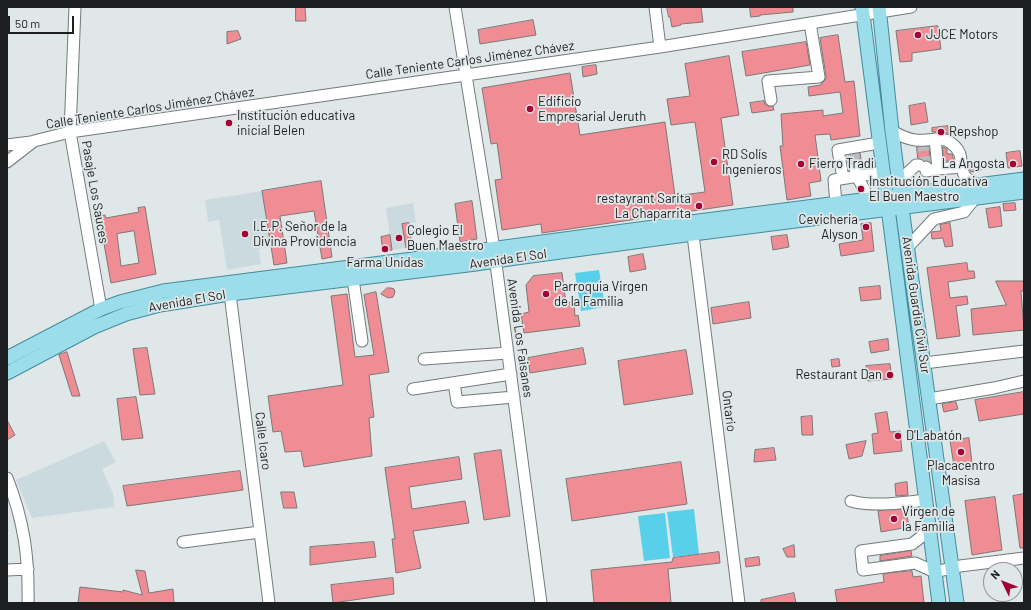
<!DOCTYPE html>
<html>
<head>
<meta charset="utf-8">
<style>
	body { margin:0 }
	#map { position:relative; width:1031px; height:610px; overflow:hidden; background:#e0e7e8; font-family:Barlow,sans-serif }
	canvas { display:block }
	.frame { position:absolute; inset:0; border:8px solid #1c1e1f; pointer-events:none }
	.north { position:absolute; left:983px; top:562px; width:40px; height:40px; box-sizing:border-box; background:#e0e7e8; border:1px solid #929798; border-radius:50%; rotate:313deg; font-size:11px; font-weight:700; line-height:16px; text-align:center; color:#1c1e1f }
	.north::after { content:''; display:block; margin:auto; width:14px; height:18px; background:#a20334; clip-path:polygon(50% 0,100% 100%,50% 72%,0 100%) }
	.scale { position:absolute; left:8px; top:16px; width:66px; height:18px; box-sizing:border-box; border:2px solid #1c1e1f; border-top:0; padding-left:5px; font-size:12px; line-height:14px; white-space:nowrap; color:#1c1e1f; -webkit-text-stroke:3px #e0e7e8; paint-order:stroke }
</style>
</head>
<body>
<div id="map">
<canvas width="1031" height="610"></canvas>
<div class="frame"></div>
<div class="north">N</div>
<div class="scale">50 m</div>
</div>
<script>
const c = document.querySelector('canvas').getContext('2d');
c.lineJoin = 'round';
function fillPath(path, color) { c.fillStyle = color; c.fill(path, 'evenodd'); }
function stroke(path, color, width, dash) { c.strokeStyle = color; c.lineWidth = width; c.lineCap = dash ? 'butt' : 'round'; c.setLineDash(dash || []); c.stroke(path); }
function write(font, color, halo, rows, align = 'center') {
  c.font = font + ' Barlow,sans-serif'; c.lineWidth = 3.5; c.setLineDash([]); c.textBaseline = 'middle'; c.strokeStyle = halo; c.fillStyle = color; for (const [text, x, y, turn = 0] of rows) {
    c.save(); c.translate(x, y); c.rotate((+turn || 0) * Math.PI / 180); c.textAlign = isNaN(turn) ? turn : align; if (halo) c.strokeText(text, 0, 0); c.fillText(text, 0, 0); c.restore();
  }
}
fillPath(new Path2D(`
	M 262,191 L 271,247 L 259,249 L 261,264 L 227,270 L 219,220 L 208,222 L 205,200 Z
	M 413,203 L 416,222 L 402,224 L 406,248 L 392,250 L 386,208 Z
	M 104,441 L 116,462 L 102,469 L 113,494 L 114,507 L 32,518 L 16,480 Z`), '#cbdade');
fillPath(new Path2D(`
	M 599,270 L 605,307 L 581,311 L 575,273 Z
	M 694,509 L 699,554 L 673,557 L 667,512 Z
	M 665,513 L 670,558 L 644,561 L 638,516 Z`), '#59d0ea');
const building = new Path2D(`
	M 296,7 L 305,7 L 306,21 L 296,21 Z
	M 667,7 L 701,7 L 703,22 L 681,24 L 681,25 L 672,27 L 670,17 L 669,17 Z
	M 750,7 L 793,7 L 793,12 L 760,15 L 760,16 L 751,17 Z
	M 533,20 L 536,35 L 480,44 L 478,30 Z
	M 938,26 L 941,49 L 912,53 L 912,61 L 900,62 L 896,31 Z
	M 238,31 L 241,39 L 227,44 L 227,32 Z
	M 838,35 L 845,82 L 854,81 L 860,136 L 831,140 L 830,134 L 815,135 L 821,181 L 809,183 L 811,196 L 787,200 L 780,146 L 783,146 L 781,114 L 823,110 L 823,116 L 843,113 L 840,92 L 809,96 L 808,87 L 821,85 L 821,84 L 826,79 L 826,76 L 820,38 Z
	M 806,42 L 810,65 L 746,76 L 742,52 Z
	M 729,56 L 739,115 L 721,118 L 733,205 L 542,233 L 541,224 L 502,230 L 495,180 L 502,179 L 497,143 L 491,144 L 482,88 L 570,73 L 580,135 L 665,122 L 675,196 L 705,192 L 695,122 L 671,125 L 667,99 L 690,96 L 685,64 Z
	M 596,65 L 597,74 L 583,77 L 582,67 Z
	M 764,101 L 765,104 L 768,106 L 773,106 L 774,110 L 752,113 L 750,103 Z
	M 925,103 L 928,122 L 911,125 L 909,106 Z
	M 948,126 L 949,134 L 943,132 L 932,132 L 932,128 Z
	M 917,147 L 929,147 L 930,162 L 918,158 Z
	M 943,147 L 947,149 L 947,154 L 952,154 L 954,161 L 944,161 Z
	M 1020,151 L 1022,166 L 1008,168 L 1006,153 Z
	M 860,153 L 862,166 L 860,163 L 857,161 L 853,161 L 848,164 L 846,157 L 852,156 L 852,155 Z
	M 981,163 L 981,170 L 971,172 L 968,165 Z
	M 321,181 L 332,257 L 322,259 L 314,211 L 280,216 L 287,263 L 274,265 L 262,191 Z
	M 472,201 L 477,239 L 460,242 L 455,204 Z
	M 1015,203 L 1016,210 L 1004,211 L 1003,204 Z
	M 145,207 L 156,274 L 111,283 L 99,216 L 105,215 L 106,218 L 139,212 L 138,208 ZM 134,231 L 139,263 L 121,266 L 117,234 Z
	M 1000,207 L 1002,226 L 989,228 L 986,209 Z
	M 409,223 L 412,246 L 406,248 L 402,224 Z
	M 871,223 L 874,251 L 841,256 L 839,244 L 863,240 L 861,224 Z
	M 950,223 L 953,246 L 945,247 L 943,238 L 932,239 L 931,232 L 941,231 L 940,225 Z
	M 390,235 L 392,250 L 383,251 L 381,237 Z
	M 787,235 L 789,247 L 773,250 L 771,237 Z
	M 643,254 L 646,269 L 630,272 L 628,257 Z
	M 967,263 L 968,271 L 974,271 L 975,278 L 948,282 L 950,298 L 967,296 L 968,304 L 956,306 L 960,336 L 937,339 L 927,268 Z
	M 562,273 L 566,303 L 574,302 L 575,316 L 578,315 L 580,326 L 524,333 L 521,314 L 529,312 L 526,285 L 533,276 Z
	M 996,281 L 1024,281 L 1024,291 L 1021,291 L 1024,330 L 973,335 L 971,309 L 1006,305 Z
	M 880,286 L 881,299 L 861,301 L 859,288 Z
	M 387,288 L 391,288 L 394,289 L 395,292 L 393,297 L 388,298 L 381,294 Z
	M 376,292 L 389,372 L 369,375 L 374,417 L 369,418 L 372,456 L 304,467 L 301,451 L 285,452 L 281,431 L 273,432 L 268,396 L 343,385 L 331,296 L 347,294 L 355,357 L 374,355 L 364,295 Z
	M 749,302 L 751,318 L 713,324 L 711,308 Z
	M 888,339 L 889,350 L 871,353 L 869,342 Z
	M 147,348 L 155,394 L 140,395 L 133,349 Z
	M 583,348 L 586,364 L 530,373 L 528,358 Z
	M 686,350 L 693,394 L 624,405 L 618,361 Z
	M 67,352 L 80,396 L 72,396 L 59,355 Z
	M 839,359 L 840,366 L 832,367 L 831,360 Z
	M 890,364 L 892,379 L 868,381 L 866,366 Z
	M 1024,392 L 1024,414 L 979,421 L 975,400 Z
	M 136,397 L 143,438 L 122,440 L 117,399 Z
	M 956,402 L 958,409 L 944,412 L 942,404 Z
	M 887,412 L 890,432 L 900,431 L 902,451 L 874,454 L 872,434 L 878,433 L 875,414 Z
	M 812,416 L 813,435 L 802,435 L 801,417 Z
	M 7,420 L 15,435 L 7,440 Z
	M 969,438 L 972,463 L 954,466 L 950,441 Z
	M 866,441 L 862,456 L 849,459 L 846,445 Z
	M 774,448 L 776,460 L 754,462 L 755,450 Z
	M 501,450 L 510,516 L 484,520 L 474,454 Z
	M 459,457 L 462,479 L 409,487 L 412,509 L 465,501 L 469,523 L 413,531 L 421,568 L 396,573 L 392,539 L 395,539 L 385,468 Z
	M 681,462 L 687,504 L 572,521 L 566,479 Z
	M 240,471 L 243,490 L 127,506 L 123,486 Z
	M 907,482 L 908,495 L 896,496 L 895,484 Z
	M 281,492 L 294,492 L 297,508 L 284,508 Z
	M 1024,494 L 1024,548 L 1020,548 L 1013,496 Z
	M 995,497 L 1002,550 L 972,555 L 965,501 Z
	M 906,509 L 909,527 L 881,532 L 878,511 Z
	M 374,542 L 376,557 L 310,565 L 310,547 Z
	M 794,545 L 795,557 L 787,557 L 783,549 Z
	M 911,551 L 912,556 L 880,561 L 880,556 Z
	M 719,552 L 720,563 L 668,569 L 671,603 L 594,603 L 591,570 L 672,562 L 673,558 Z
	M 759,557 L 760,565 L 746,567 L 745,559 Z
	M 136,570 L 145,571 L 149,593 L 173,589 L 174,603 L 78,603 L 80,587 L 123,592 L 123,590 L 142,595 Z
	M 912,571 L 913,577 L 921,576 L 924,603 L 837,603 L 835,590 L 884,582 L 883,574 Z
	M 393,578 L 394,594 L 333,603 L 331,585 Z
	M 794,593 L 796,603 L 761,603 L 761,600 Z`);
fillPath(building, '#f08d94');
stroke(building, '#7d7777', 1);
stroke(new Path2D(`
	M 923,140 L 926,167
	M 853,151 L 855,168`), '#b9bfc0', 11, [11, 5.5]);
const minor = new Path2D(`
	M 75,7 L 70,132 L 101,309
	M 455,7 L 494,249 L 541,603
	M 655,7 L 660,47
	M 771,100 L 768,81 L 819,77 L 810,23
	M 892,131 C 899,135 907,139 915,140 C 927,142 941,135 951,143 C 967,155 957,165 965,176 C 968,180 973,182 977,185
	M 935,139 L 938,169 L 962,167
	M 7,145 L 31,142
	M 7,162 L 34,141 L 70,132 L 660,47 L 911,7
	M 926,167 L 926,171 L 938,169
	M 855,168 L 857,176 L 869,199
	M 843,178 L 838,150 L 879,143
	M 899,181 L 916,165 L 919,165
	M 836,204 L 834,180 L 883,172
	M 692,227 L 739,603
	M 907,248 L 934,219 L 964,212 L 975,198
	M 353,279 L 362,341
	M 229,286 L 269,603
	M 424,359 L 508,353
	M 924,363 L 1024,351
	M 454,383 L 457,402 L 514,397
	M 413,389 L 511,374
	M 929,399 L 994,388 L 1024,381
	M 7,478 C 24,521 29,557 28,603
	M 851,501 C 872,507 903,503 925,500
	M 929,527 L 921,537 L 912,544 L 861,551 L 863,570 L 915,563 L 935,572 L 960,566 L 1024,558
	M 183,542 L 260,532
	M 7,570 L 28,569`);
const major = new Path2D(`
	M 862,7 L 939,603
	M 879,7 L 892,131 L 902,208 L 957,603
	M 7,358 L 101,309 L 120,302 L 163,291 L 475,251 L 691,222 L 1024,179
	M 7,373 L 94,327 L 126,314 L 160,305 L 230,294 L 476,264 L 516,258 L 693,234 L 1024,192`);
stroke(minor, '#747a7b', 13);
stroke(major, '#448b9b', 15);
stroke(minor, '#fff', 11);
stroke(major, '#9cddeb', 13);
for (const [x, y, r, color] of [
	[918,35,4,"#a20334"],
	[530,109,4,"#a20334"],
	[229,123,4,"#a20334"],
	[941,132,4,"#a20334"],
	[714,162,4,"#a20334"],
	[801,164,4,"#a20334"],
	[1013,164,4,"#a20334"],
	[861,189,4,"#a20334"],
	[699,206,4,"#a20334"],
	[866,227,4,"#a20334"],
	[245,234,4,"#a20334"],
	[399,238,4,"#a20334"],
	[385,249,4,"#a20334"],
	[546,294,4,"#a20334"],
	[890,375,4,"#a20334"],
	[898,436,4,"#a20334"],
	[961,452,4,"#a20334"],
	[894,519,4,"#a20334"]
]) { const dot = new Path2D(); dot.arc(x, y, r, 0, 2 * Math.PI); c.fillStyle = color; c.fill(dot); stroke(dot, '#e0e7e8', 1.5); }
write('13px', '#1c1e1f', '#e0e7e8', [
	["JJCE Motors",926,35],
	["Edificio",538,102],
	["Empresarial Jeruth",538,117],
	["Institución educativa",237,116],
	["inicial Belen",237,131],
	["Repshop",949,132],
	["RD Solís",722,155],
	["Ingenieros",722,170],
	["Fierro Tradi",809,164],
	["La Angosta",1005,164,"right"],
	["Institución Educativa",869,182],
	["El Buen Maestro",869,197],
	["restayrant Sarita",691,199,"right"],
	["La Chaparrita",691,214,"right"],
	["Cevicheria",858,220,"right"],
	["Alyson",858,235,"right"],
	["I.E.P. Señor de la",253,227],
	["Divina Providencia",253,242],
	["Colegio El",407,231],
	["Buen Maestro",407,246],
	["Farma Unidas",385,263,"center"],
	["Parroquia Virgen",554,287],
	["de la Familia",554,302],
	["Restaurant Dan",882,375,"right"],
	["D'Labatón",906,436],
	["Placacentro",961,466,"center"],
	["Masisa",961,481,"center"],
	["Virgen de",902,512],
	["la Familia",902,527]
], 'left');
write('13px', '#1c1e1f', '#e0e7e8', [
	["Calle Teniente Carlos Jiménez Chávez",470,60,-8],
	["Calle Teniente Carlos Jiménez Chávez",150,108,-9],
	["Pasaje Los Sauces",95,192,80],
	["Avenida El Sol",508,259,-8],
	["Avenida El Sol",187,301,-10],
	["Avenida Guardia Civil Sur",916,305,82],
	["Avenida Los Faisanes",520,338,82],
	["Ontario",729,411,83],
	["Calle Icaro",263,441,83]
]);
</script>
</body>
</html>
